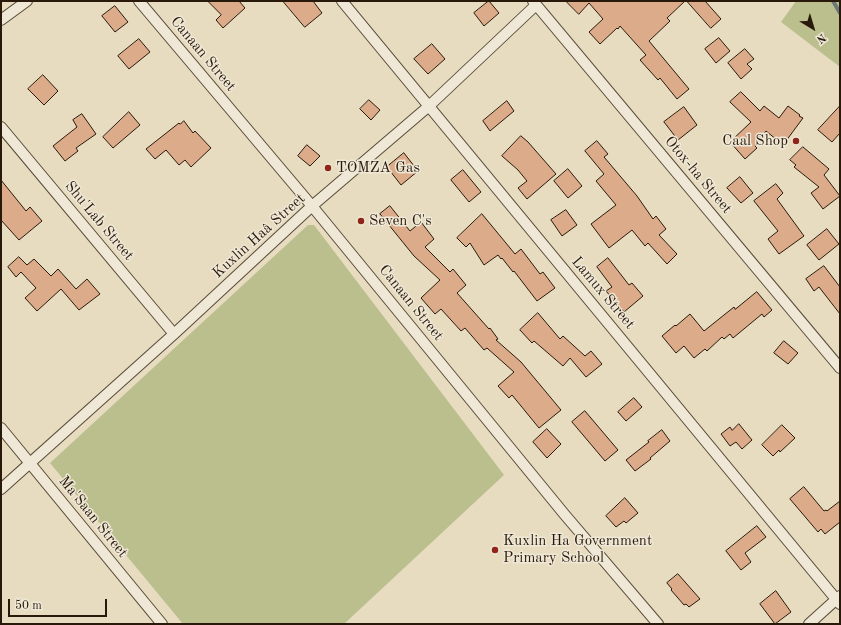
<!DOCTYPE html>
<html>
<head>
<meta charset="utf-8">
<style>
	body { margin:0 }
	#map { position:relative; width:841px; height:625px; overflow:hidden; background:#e7dcc0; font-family:"Old Standard TT",serif }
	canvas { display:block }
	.frame { position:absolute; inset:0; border:2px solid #29190b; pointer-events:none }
	.north { position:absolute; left:793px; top:8px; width:40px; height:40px; -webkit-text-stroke:3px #efe8d6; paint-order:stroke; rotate:142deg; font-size:11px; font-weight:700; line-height:16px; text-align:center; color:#29190b }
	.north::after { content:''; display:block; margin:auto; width:14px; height:18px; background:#29190b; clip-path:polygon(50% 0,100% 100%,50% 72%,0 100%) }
	.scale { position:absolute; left:8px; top:599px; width:99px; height:18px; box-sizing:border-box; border:2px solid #29190b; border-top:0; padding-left:5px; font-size:12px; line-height:14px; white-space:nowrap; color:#29190b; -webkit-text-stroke:3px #efe8d6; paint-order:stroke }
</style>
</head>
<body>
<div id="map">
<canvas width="841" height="625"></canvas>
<div class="frame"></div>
<div class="north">N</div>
<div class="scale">50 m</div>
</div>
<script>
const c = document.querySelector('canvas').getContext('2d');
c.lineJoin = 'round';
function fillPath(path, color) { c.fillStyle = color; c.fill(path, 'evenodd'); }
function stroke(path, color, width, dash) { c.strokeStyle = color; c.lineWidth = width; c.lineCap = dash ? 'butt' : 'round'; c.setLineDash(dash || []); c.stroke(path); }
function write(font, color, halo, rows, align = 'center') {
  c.font = font + ' "Old Standard TT",serif'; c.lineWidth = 3; c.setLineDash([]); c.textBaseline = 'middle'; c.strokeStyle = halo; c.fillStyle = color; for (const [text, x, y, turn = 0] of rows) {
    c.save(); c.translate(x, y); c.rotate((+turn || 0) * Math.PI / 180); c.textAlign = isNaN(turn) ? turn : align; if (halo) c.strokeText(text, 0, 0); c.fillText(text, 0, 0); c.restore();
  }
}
fillPath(new Path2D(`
	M 796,1 L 840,1 L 840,67 L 781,22 Z
	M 308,225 L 314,225 L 504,475 L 344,624 L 183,624 L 50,463 Z`), '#bbbf8e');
stroke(new Path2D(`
	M 833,1 L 840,13`), '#6d7976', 4);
const building = new Path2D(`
	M 208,1 L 239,1 L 245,8 L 223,28 L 216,20 L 221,15 Z
	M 283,1 L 313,1 L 322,13 L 305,27 Z
	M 489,1 L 499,13 L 484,26 L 474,13 Z
	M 566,1 L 685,1 L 667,18 L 670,21 L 649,41 L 689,89 L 677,99 L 660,78 L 658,80 L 640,60 L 646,55 L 620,26 L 618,29 L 617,28 L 600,44 L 589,32 L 603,19 L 589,3 L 579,14 Z
	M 687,1 L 705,1 L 721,19 L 711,28 Z
	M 115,6 L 128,22 L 115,32 L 102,16 Z
	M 719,38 L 730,51 L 716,63 L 705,49 Z
	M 139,39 L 150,52 L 129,69 L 118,56 Z
	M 432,44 L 445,59 L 428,74 L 414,59 Z
	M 745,49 L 754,59 L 747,64 L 752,69 L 741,79 L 728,63 Z
	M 43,75 L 58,91 L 44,105 L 28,89 Z
	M 741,92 L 760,111 L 764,106 L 779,118 L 788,106 L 800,115 L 799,116 L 803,118 L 783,145 L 766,131 L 755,146 L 757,148 L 745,159 L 730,142 L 751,122 L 730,102 Z
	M 369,100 L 380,110 L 371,120 L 360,109 Z
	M 507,101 L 514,111 L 490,131 L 483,121 Z
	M 840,106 L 840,133 L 832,142 L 818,130 Z
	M 684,107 L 697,125 L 678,140 L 664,122 Z
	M 129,112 L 140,125 L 113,148 L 103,137 Z
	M 82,114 L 96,134 L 76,148 L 78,151 L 65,161 L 53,146 L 77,127 L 73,120 Z
	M 184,121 L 193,133 L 195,131 L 211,148 L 191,167 L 185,160 L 179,165 L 166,150 L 155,159 L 146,149 L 179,123 L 180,124 Z
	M 521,136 L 528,142 L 556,174 L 527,199 L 518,188 L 527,181 L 518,170 L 502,156 Z
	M 597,141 L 608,154 L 604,157 L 637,196 L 653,219 L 656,216 L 666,229 L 659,235 L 677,254 L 667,264 L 648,243 L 645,246 L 632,230 L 609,248 L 591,224 L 616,205 L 596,181 L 604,174 L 585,151 Z
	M 307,145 L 320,156 L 310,166 L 298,156 Z
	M 803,147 L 829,169 L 824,175 L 840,196 L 823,209 L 811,193 L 819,187 L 794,167 L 796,165 L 790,160 Z
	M 404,153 L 418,171 L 401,185 L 387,167 Z
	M 568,169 L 582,186 L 568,198 L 554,181 Z
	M 463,170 L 481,192 L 469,202 L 451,180 Z
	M 740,177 L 753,193 L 741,203 L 727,188 Z
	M 1,180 L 26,211 L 30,207 L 42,221 L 19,240 L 1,220 Z
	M 776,184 L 783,193 L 777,199 L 804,236 L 779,254 L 768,239 L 778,231 L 754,201 Z
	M 390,206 L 410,231 L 421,222 L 434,239 L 425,247 L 450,272 L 453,269 L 466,285 L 457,293 L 489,329 L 490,328 L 498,339 L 496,340 L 521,362 L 561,410 L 539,428 L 512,395 L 509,398 L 498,386 L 514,372 L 487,348 L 484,350 L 465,328 L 461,331 L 441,309 L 435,314 L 421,298 L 440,280 L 414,256 L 380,214 Z
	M 566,210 L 577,225 L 562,236 L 551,220 Z
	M 482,214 L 515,254 L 521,249 L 540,274 L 543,272 L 555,288 L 537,301 L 514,271 L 513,272 L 502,258 L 501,259 L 498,255 L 484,265 L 470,243 L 466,247 L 457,238 Z
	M 827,229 L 839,244 L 819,260 L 807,245 Z
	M 19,257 L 27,265 L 34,259 L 51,276 L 58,269 L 76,289 L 87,279 L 100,294 L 79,310 L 61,289 L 37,311 L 25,298 L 36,288 L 21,272 L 16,277 L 8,267 Z
	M 608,258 L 629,285 L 632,283 L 643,296 L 624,312 L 606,291 L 612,287 L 597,267 Z
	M 824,266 L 840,287 L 840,314 L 819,287 L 814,291 L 806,279 Z
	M 757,292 L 772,310 L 764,317 L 762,314 L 733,338 L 730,334 L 724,339 L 722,337 L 707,351 L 705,349 L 694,358 L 684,346 L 676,353 L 662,336 L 675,325 L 676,326 L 690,314 L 704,331 L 734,307 L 735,309 Z
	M 538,313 L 560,339 L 563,336 L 585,356 L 591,351 L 602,364 L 586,377 L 570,358 L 563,366 L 534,341 L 532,343 L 520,330 Z
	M 784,341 L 798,353 L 788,364 L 774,353 Z
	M 634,398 L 642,407 L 626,421 L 618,412 Z
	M 585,411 L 618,450 L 605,461 L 572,422 Z
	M 739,424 L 752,440 L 742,449 L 736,442 L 730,446 L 721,434 L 730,427 L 732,430 Z
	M 782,425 L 795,438 L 780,452 L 779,450 L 773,456 L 762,445 Z
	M 547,429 L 561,444 L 547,458 L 533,442 Z
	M 662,430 L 670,441 L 650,458 L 651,459 L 635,471 L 626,460 L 649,442 L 648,441 Z
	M 804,487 L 824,511 L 826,510 L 827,511 L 840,501 L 840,522 L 825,534 L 821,529 L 818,532 L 790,499 Z
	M 625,498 L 638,513 L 626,523 L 624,521 L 616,527 L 606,516 Z
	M 757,526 L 766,537 L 745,553 L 751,562 L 741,570 L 726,551 Z
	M 678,574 L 700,599 L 689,607 L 686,604 L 684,605 L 671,590 L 672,589 L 667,583 Z
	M 776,591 L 791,612 L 775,624 L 760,604 Z`);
fillPath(building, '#dcab8a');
stroke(building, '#29190b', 1);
const street = new Path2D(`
	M 139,1 L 312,206 L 565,515 L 658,624
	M 342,1 L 840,604
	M 533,1 L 840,368
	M 1,20 L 27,1
	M 1,127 L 174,334
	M 1,428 L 162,624
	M 1,489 L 174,334 L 312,206 L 429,106 L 536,5
	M 809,624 L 840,596`);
stroke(street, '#584a38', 12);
stroke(street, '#efe8d6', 10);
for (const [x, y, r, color] of [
	[796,141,4,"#8f2418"],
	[328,168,4,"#8f2418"],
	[361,221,4,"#8f2418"],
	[495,550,4,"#8f2418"]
]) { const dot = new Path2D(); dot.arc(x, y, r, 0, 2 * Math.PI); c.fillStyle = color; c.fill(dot); stroke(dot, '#efe8d6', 1.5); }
write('15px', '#29190b', '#efe8d6', [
	["Canaan Street",203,54,50],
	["Otox-ha Street",698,175,50],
	["Shu'Lab Street",99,221,50],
	["Kuxlin Haâ Street",259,236,-42],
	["Lamux Street",603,293,50],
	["Canaan Street",411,303,51],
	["Ma'Saan Street",93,517,51]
]);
write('15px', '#29190b', '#efe8d6', [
	["Caal Shop",788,141,"right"],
	["TOMZA Gas",336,168],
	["Seven C's",369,221],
	["Kuxlin Ha Government",503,541],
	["Primary School",503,558]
], 'left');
</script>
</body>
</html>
